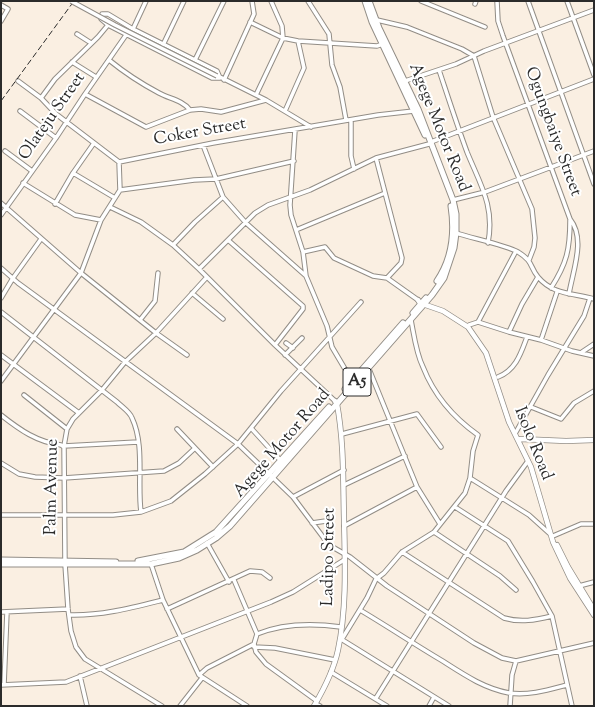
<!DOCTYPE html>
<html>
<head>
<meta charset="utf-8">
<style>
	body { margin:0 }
	#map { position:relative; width:595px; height:707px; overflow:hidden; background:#faefe2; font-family:"Sorts Mill Goudy",serif }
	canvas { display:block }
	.frame { position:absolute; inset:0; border:2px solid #2b2b2b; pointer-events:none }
</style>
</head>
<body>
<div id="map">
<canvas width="595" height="707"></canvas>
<div class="frame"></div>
</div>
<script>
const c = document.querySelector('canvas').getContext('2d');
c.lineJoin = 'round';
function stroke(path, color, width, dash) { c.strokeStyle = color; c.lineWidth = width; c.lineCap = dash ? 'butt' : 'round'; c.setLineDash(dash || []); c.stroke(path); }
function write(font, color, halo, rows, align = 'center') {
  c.font = font + ' "Sorts Mill Goudy",serif'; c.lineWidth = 4; c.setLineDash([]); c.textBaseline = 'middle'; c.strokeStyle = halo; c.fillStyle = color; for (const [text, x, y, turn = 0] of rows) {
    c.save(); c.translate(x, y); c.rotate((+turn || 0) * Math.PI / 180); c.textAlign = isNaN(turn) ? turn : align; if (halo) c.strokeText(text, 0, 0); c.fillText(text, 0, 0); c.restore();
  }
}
const minor = new Path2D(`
	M 308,1 L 329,34 L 332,65 L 340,87 L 346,120
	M 421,1 L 485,27
	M 497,1 L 498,21 L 503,36 L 570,219 C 586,239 573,270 569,294
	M 528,1 L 594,184
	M 567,1 L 594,75
	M 475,4 L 476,1
	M 1,5 L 8,9 L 1,21
	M 102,14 L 108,14 L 133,29 L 217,71 L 220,78 L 212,78 L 108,25 L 101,19 Z
	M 377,20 L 407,27 L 462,49 L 474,56 L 493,117 L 532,209 L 535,238 L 534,247 L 529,260
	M 250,22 L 283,38 L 298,41 L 377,46 L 383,44
	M 133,29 L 146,1
	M 77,34 L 91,43
	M 163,45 L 184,1
	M 109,60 C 125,73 142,84 159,93 C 170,99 182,100 190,110
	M 195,60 L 224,1
	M 72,62 L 96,77
	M 439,70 C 448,97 457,125 467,152 C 480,184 495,206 488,243
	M 220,77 L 266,100 L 311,127
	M 224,80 L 254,14 L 252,1
	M 18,81 L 41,98 L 56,114 L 119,162 L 213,143 L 378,115 L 414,111
	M 405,81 L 456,64 L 484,51 L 594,10
	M 85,94 L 146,127 L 190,110 L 201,109 L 221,112 L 266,100
	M 256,95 L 283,38 L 282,26 L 271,1
	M 41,98 L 55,79 L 98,37 L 108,25
	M 20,111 L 56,138
	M 285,111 L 304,68 L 298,41
	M 351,120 L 351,156 L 354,169
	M 295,130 L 290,205 L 291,215 L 303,252 L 306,276 L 327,326 L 332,347 L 345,369 L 355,379
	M 431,142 L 594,79
	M 203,145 L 223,197 L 246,223 L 306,276
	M 5,151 L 32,171
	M 376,158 L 402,258 L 401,263 L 387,278
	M 73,173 L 115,198
	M 23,183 L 75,215 L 101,220
	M 120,190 L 194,180 L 216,179 L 294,161
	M 453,200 L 485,192 L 594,151
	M 1,203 L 81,273 L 156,333 L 187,355
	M 55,204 L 73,173 L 94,143
	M 110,207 L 141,222 L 173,245 L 199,269 L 275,345 L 335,401
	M 1,215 L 56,138 L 85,94 L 126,35
	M 296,230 L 385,193
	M 456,233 C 471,238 506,245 518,252 C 534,262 529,266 538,277 C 553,295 573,293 594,299
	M 228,240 L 303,306 L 303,309 L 275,345
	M 173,245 L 195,222 L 223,197
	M 303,252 L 325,247 L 334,258 L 373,276 L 387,278 L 418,300
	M 1,268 L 18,283 L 238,444 L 293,497 L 329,545 L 350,557 L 387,586 L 474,643 L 502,658 L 516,661 L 594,643
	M 199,269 L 255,213 L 268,205 L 310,190 L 376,158 L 429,144
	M 551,288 C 567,263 570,249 570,220
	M 192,293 L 223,319
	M 1,298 L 13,278 L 41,239
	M 1,312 L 117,402 C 122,407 130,412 132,418 C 145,445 137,483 141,512
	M 140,320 L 155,301 L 158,273
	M 411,320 C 414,335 416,353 423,367 C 434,395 454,418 478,435 L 473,451 L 470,478 L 529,515 L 549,533
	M 478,322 L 516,251
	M 469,325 L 478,322 L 509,332 L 541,340 L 572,351 L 594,356
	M 509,332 L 522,304 L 538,277
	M 541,340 L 557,292
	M 286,343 L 293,348
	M 582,352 L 594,344
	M 1,355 L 79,413
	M 285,355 L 302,338
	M 369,369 L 417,487 L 440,524
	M 498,377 C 516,370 521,353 527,337
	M 1,381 L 81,273 L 101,220 L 120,190 L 119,162
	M 24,395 L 67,429
	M 531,407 L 561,419 L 574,403 L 594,391
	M 1,415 C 20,430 37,442 61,445 L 64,447
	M 251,428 L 281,461
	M 177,429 L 213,467
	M 516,432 L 548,375 L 584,316 L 590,298
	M 342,434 L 417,414 L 441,447
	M 64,446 L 138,442
	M 1,463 L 19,474 L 35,477 L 64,478 L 164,471 L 179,463 L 194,449
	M 344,485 L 405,456
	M 293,497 L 344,470
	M 455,507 L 508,541 L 533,582 L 552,616 L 572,706
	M 1,515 L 113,515 L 141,512 L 171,501 L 205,474 L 238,444 L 281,391 L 361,302
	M 312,523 L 326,521
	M 344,526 L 417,487
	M 434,532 L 500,576 L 516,590
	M 553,536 L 581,524 L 594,524
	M 207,543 L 229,582
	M 402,552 L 504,618 C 521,623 535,620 552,616
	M 151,564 L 163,600 L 199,675 L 247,706
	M 234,580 L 257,634 L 254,644 L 256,652 L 266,664 L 317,701
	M 579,586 L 594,582
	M 167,609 L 250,571 L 262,572 L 270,578
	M 360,610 C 387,626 414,644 441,660 C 463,674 483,688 509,693 C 528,696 548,690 567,685
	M 1,612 L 68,609
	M 69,615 C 101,616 131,608 163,600
	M 257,634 C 284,623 312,623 341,627
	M 341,639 L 449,706
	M 342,639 L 367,598 L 376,579 L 384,573 L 402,552 L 434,532 L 465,493 L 470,478
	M 254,647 L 275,648 L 335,660
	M 331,672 L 387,706
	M 199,675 L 207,668 L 254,644
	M 80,676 L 87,706
	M 1,685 L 66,682 L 271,602 L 293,592 L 344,560
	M 4,685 L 7,612
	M 376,698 L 506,491 L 528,461
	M 316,704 L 320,706
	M 162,706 L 85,659 L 76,647 L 71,631 L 68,609 L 65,564 L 64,446 L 67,429 L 73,419 L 102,390 L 125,362 L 156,333 L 207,277
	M 180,706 L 202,678
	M 429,706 L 434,697
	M 510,706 L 512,675 L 516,661`);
const major = new Path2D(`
	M 418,300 L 420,303 L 443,311 L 468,327 L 486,353 L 509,422 L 531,467 L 553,542 L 570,578 L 594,615
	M 520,439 L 566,441 L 594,440
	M 557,545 L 568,567 L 594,610
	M 314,706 C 324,689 334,669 338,650 C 347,608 345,562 344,519 C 343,480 344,442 337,404 L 335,401`);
const highway = new Path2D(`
	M 365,1 L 372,22 L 425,135
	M 437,281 C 452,259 455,232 451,206
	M 413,313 L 426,298
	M 345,389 L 403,323
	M 1,560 L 116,562
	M 138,561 L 184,552 L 216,532 L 329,407
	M 1,564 L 151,564 L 179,558 L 197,550 L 216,538 L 230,526 L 432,295 L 444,278 L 454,248 L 456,233 L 456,214 L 453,200 L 418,109 L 379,28 L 369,1`);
stroke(minor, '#928d86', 5.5);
stroke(major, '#928d86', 6);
stroke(highway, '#928d86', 7);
stroke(minor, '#fff', 3.5);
stroke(major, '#fff', 4.5);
stroke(highway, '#fff', 5);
stroke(new Path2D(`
	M 1,101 L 74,1`), '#2b2b2b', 1, [6, 3]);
const minorBridge = new Path2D(`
	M 71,1 L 115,25 L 217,76`);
stroke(minorBridge, '#928d86', 5.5, []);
stroke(minorBridge, '#fff', 3.5);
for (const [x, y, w] of [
	[357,382,28]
]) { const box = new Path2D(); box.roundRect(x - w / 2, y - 14, w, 28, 3); c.fillStyle = '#fff'; c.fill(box); stroke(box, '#2b2b2b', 1); }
write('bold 16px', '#2b2b2b', null, [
	["A5",357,382]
]);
write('17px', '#2b2b2b', '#fff', [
	["Olateju Street",53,117,-55],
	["Agege Motor Road",438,128,68],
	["Ogungbaiye Street",552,132,70],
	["Coker Street",200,133,-10],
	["Agege Motor Road",283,444,-49],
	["Isolo Road",532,444,68],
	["Palm Avenue",53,487,-89],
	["Ladipo Street",330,557,-89]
]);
</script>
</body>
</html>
